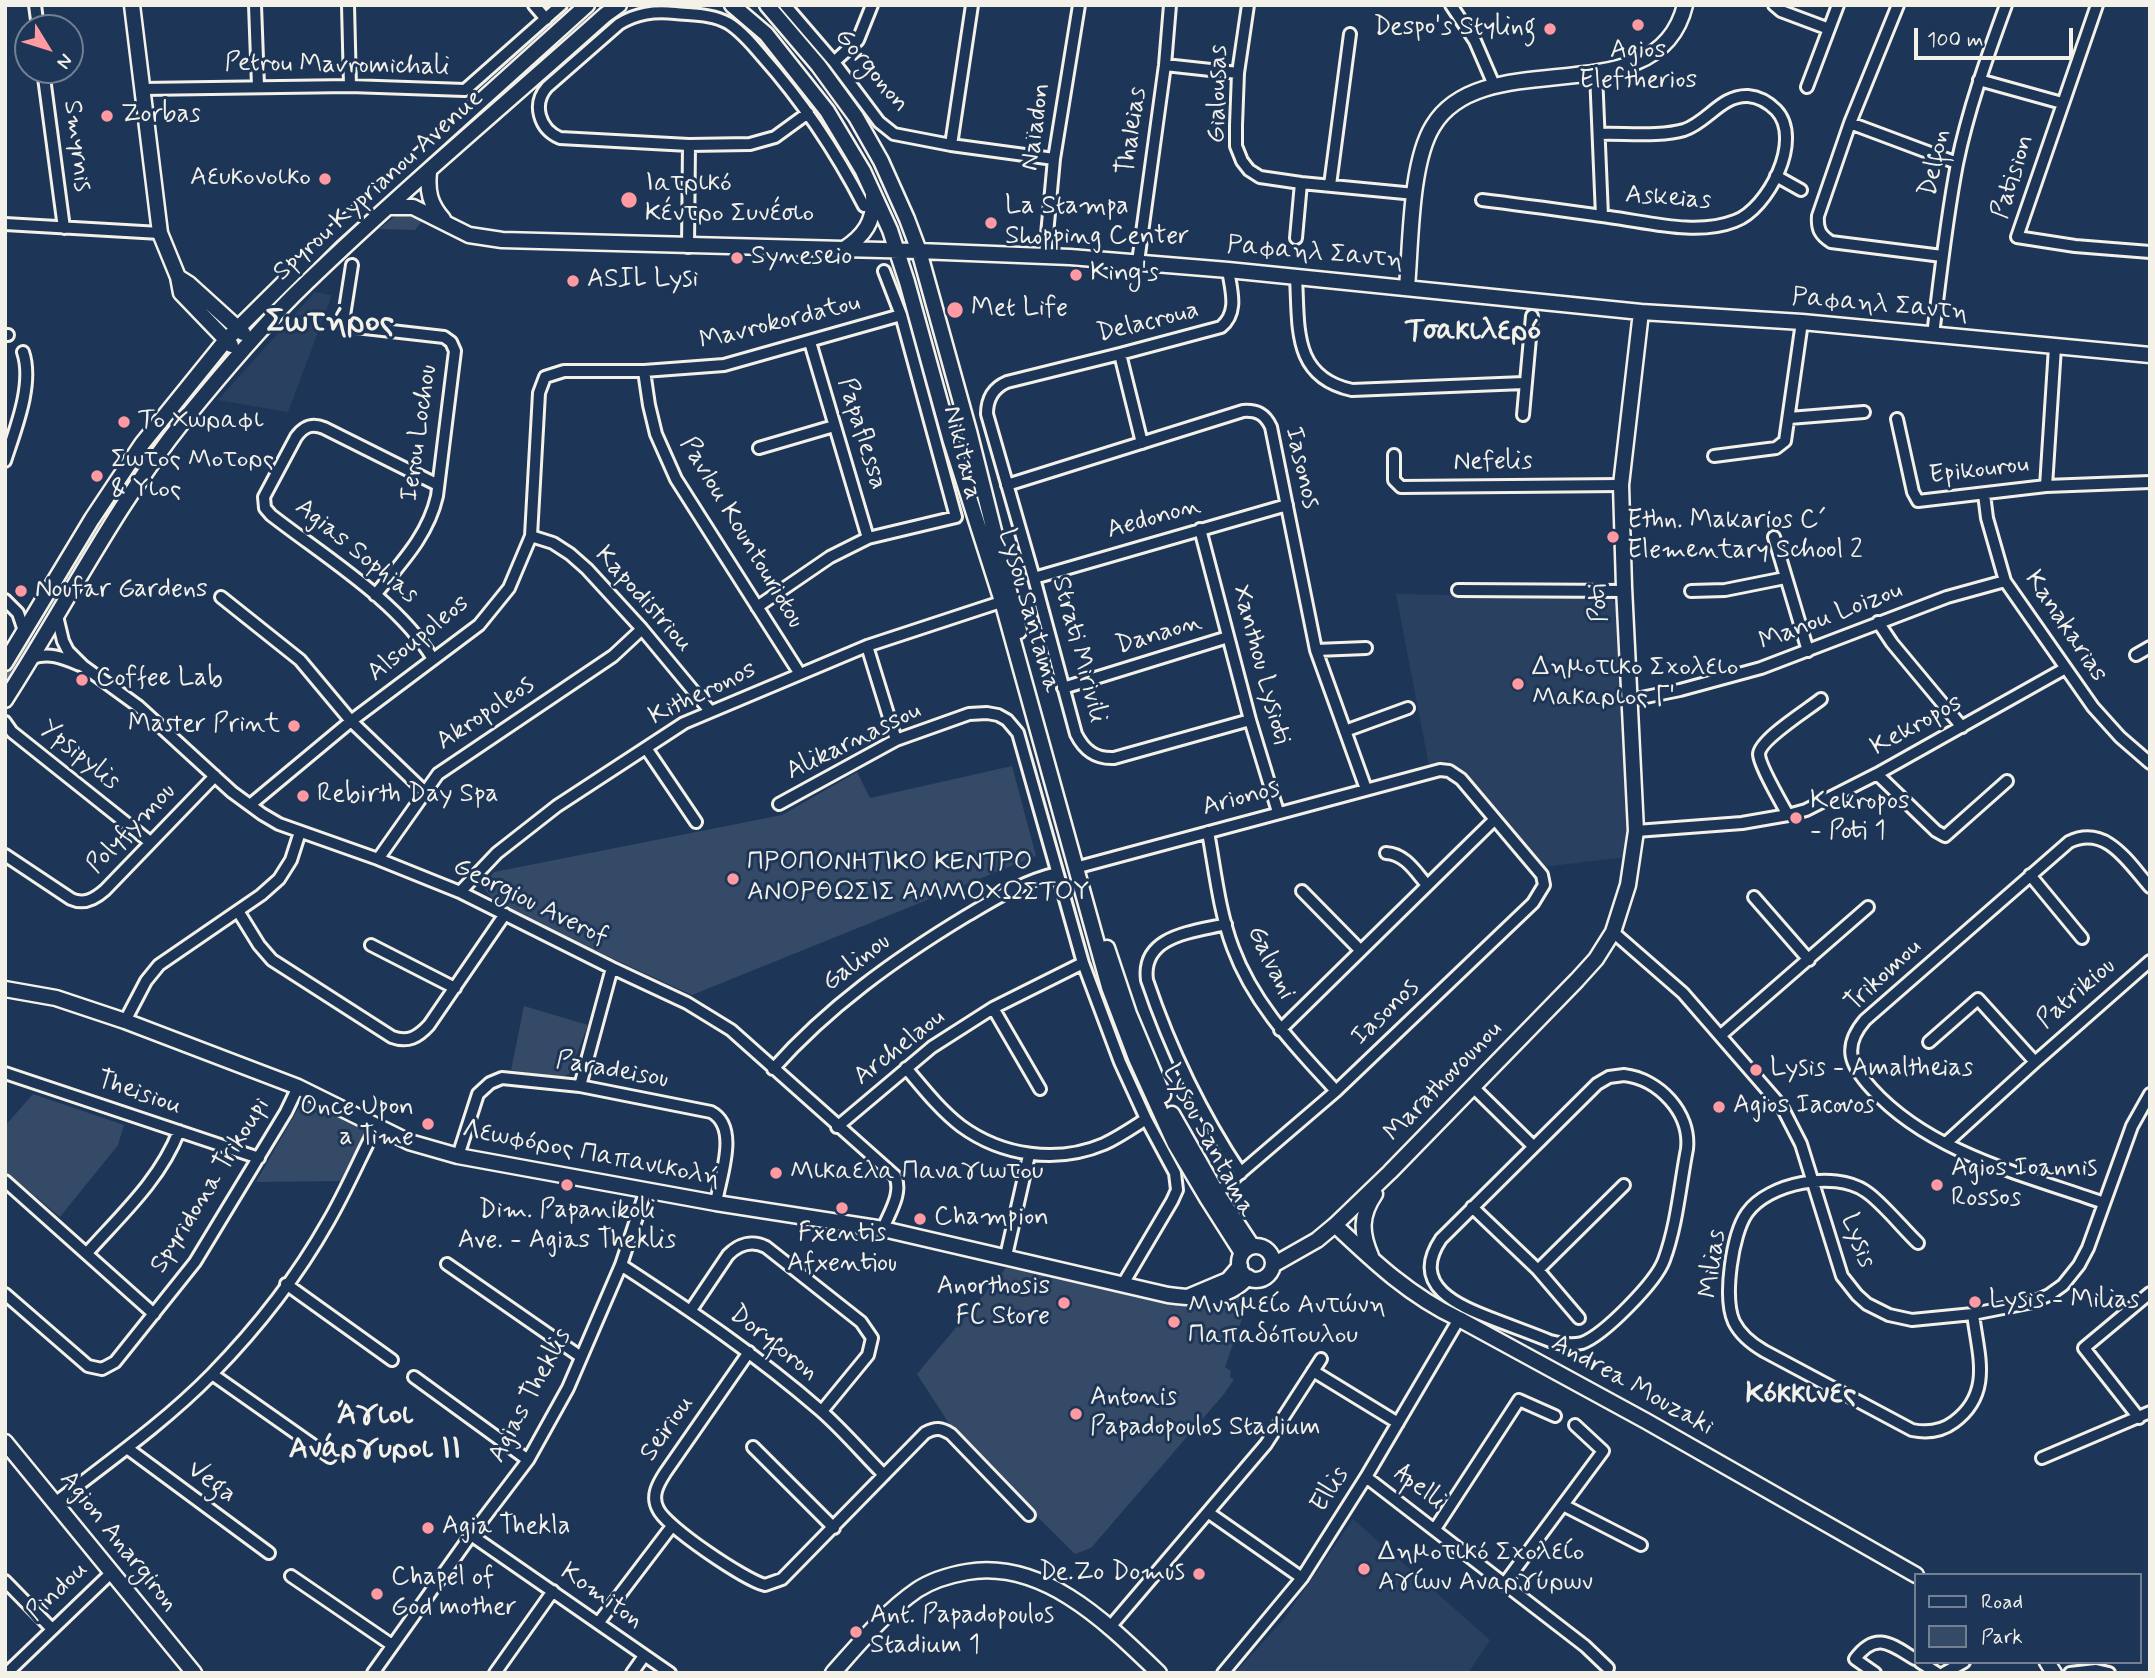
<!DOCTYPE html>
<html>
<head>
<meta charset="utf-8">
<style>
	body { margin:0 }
	#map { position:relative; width:2155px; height:1678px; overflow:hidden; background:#1d3557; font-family:Mynerve,sans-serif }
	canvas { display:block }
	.frame { position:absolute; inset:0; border:7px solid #f4f1e8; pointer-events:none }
	.legend { position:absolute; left:1914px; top:1573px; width:228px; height:91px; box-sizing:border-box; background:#1d3557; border:2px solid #738091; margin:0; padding:9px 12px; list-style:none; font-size:21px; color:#f4f1e8 }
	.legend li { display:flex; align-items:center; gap:14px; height:35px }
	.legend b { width:35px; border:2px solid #738091 }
	.north { position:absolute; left:14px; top:14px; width:70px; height:70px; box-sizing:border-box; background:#1d3557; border:2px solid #738091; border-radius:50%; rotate:128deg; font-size:19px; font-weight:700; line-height:28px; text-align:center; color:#f4f1e8 }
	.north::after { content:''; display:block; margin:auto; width:24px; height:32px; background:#ff9aa2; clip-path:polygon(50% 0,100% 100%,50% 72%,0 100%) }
	.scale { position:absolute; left:1914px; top:28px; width:159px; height:32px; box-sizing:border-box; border:4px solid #f4f1e8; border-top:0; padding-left:9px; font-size:21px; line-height:24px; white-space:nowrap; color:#f4f1e8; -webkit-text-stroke:5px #1d3557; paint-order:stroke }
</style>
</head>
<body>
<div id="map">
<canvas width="2155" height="1678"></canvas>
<div class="frame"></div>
<ul class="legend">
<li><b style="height:9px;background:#1d3557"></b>Road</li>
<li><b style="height:19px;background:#354a67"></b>Park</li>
</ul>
<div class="north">N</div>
<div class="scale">100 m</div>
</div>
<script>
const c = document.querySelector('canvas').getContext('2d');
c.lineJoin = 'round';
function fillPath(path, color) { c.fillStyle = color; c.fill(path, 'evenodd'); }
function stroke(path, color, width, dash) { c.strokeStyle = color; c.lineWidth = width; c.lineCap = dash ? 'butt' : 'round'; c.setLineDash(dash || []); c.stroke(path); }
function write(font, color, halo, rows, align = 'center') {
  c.font = font + ' Mynerve,sans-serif'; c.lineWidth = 6; c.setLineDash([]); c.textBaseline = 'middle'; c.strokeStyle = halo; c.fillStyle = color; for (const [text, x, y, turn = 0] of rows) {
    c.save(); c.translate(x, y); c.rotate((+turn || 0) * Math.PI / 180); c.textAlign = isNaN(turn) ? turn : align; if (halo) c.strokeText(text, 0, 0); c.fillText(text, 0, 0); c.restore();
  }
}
fillPath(new Path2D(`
	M 315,292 L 332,295 L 288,412 L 218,400 Z
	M 1396,594 L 1610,598 L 1621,609 L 1628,857 L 1541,867 L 1447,760 L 1429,766 Z
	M 1353,1519 L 1490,1640 L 1468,1673 L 1235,1673 L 1284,1619 Z`), '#2a4060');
fillPath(new Path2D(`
	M 399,213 L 423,220 L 415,230 L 379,229 Z
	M 1012,766 L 1036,856 L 692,995 L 498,906 L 483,887 L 494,872 L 782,815 L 857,772 L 870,798 Z
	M 524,1006 L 588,1025 L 569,1074 L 560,1078 L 511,1070 Z
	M 33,1094 L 124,1125 L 118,1145 L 60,1217 L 5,1171 L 5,1126 Z
	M 303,1100 L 369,1128 L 341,1181 L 256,1182 Z
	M 1020,1267 L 1181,1302 L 1245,1295 L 1243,1301 L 1249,1299 L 1225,1367 L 1231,1371 L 1230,1377 L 1234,1379 L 1224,1394 L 1091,1548 L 1075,1554 L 959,1439 L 917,1374 L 1006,1268 L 1017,1270 Z`), '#354a67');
stroke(new Path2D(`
	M 5,675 L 23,647`), '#5e6d82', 19);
const street = new Path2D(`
	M 35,5 L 38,28
	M 255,5 L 258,86
	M 348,5 L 350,86
	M 534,5 L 546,19
	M 785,5 L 834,62 L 879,122 L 894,134 L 951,145 L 1054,159
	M 1248,5 L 1238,73 L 1236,125 L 1236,146 L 1242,161 L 1249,170 L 1260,177 L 1301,183 L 1415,194
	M 1451,5 L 1475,41 L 1494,85
	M 1774,5 L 1781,11 L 1829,29
	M 1898,5 L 1850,123 L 1818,216 C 1817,229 1820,235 1831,242 L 1942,256
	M 2097,5 L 2017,237 L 2075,246 L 2150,252
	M 834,62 L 858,40 L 872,5
	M 1165,65 L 1238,73
	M 43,70 L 64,228
	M 1596,73 L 1602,216
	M 1979,80 L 2062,103
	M 1807,87 L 1838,5
	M 142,89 L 350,86 L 465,90 L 561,5
	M 808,113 L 775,137 L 750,144 L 689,145 L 560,138 C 539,129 532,104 547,87 L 619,24 C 637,13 654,11 675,13 C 692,15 712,14 728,23 C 741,31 752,44 762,56 C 803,102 836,152 864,206
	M 1850,123 L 1957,163
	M 951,145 L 972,5
	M 1776,176 L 1801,190
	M 1330,185 L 1350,34
	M 1482,200 C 1524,205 1566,211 1609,217 C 1648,222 1697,236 1735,221 C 1768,209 1804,139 1776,110 C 1768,102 1760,97 1748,96 C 1721,95 1708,122 1684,130 C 1661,137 1623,133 1599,134
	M 5,224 L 160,233
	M 1296,238 L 1301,183
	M 688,247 L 689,145
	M 1045,256 L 1054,159 L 1079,5
	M 1138,262 L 1165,65 L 1170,5
	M 352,265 L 344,316 L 347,323 L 356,327 L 444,337 L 451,342 L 455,351 L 437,496 C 428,536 400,564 375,595
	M 1228,270 C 1231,290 1239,312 1221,327 L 1120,354 L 1007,382 C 993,388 987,399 987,414 L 1034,578 L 1076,734 C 1084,750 1095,759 1114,758 L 1250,720
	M 1296,278 C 1299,327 1292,377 1352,390 L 1524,383
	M 5,335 L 8,335
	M 1933,335 C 1940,278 1946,221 1957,164 C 1968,110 1987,57 2006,5
	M 810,342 L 868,538
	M 1120,354 L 1142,443
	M 644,371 L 649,405 L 656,434 L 676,479 L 800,674
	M 1523,415 L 1532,316
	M 1789,418 L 1864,412
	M 1897,419 L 1913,492 L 1918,501 L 2046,486 L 2150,482
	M 759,448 L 834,426
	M 1394,455 L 1394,480 L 1401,487 L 1621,485
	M 1714,456 L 1776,448 L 1785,441 L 1802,322
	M 5,461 C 15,430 34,384 23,352
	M 1007,485 L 1243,411 C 1257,410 1265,414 1271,427 L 1316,650 L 1366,789
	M 2046,486 L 2055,347
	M 1984,494 L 1987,518 L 2005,581 L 2093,707 L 2120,737 L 2150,763
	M 1200,529 L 1250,720 L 1278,812
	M 531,536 L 553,543 L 570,554 L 587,569 L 642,629 L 710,711
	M 1774,537 L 1808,651
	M 1034,578 L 1287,505
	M 1458,590 L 1624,591
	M 1691,591 L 1725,590 L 1785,578
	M 221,597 L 300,660 L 351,721 L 424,791
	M 5,600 L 18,613 L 24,631
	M 757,607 L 830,557 L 868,538 L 956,517 L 901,315 L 884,271
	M 57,616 L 63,641 L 68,651 L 83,666 L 138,706 L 232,792 L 262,814 L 279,824 L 378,859 L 460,892 L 612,968 L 687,1003 L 731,1030 L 895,1176 C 903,1193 889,1213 883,1229
	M 1878,622 L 1892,643 L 1962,727
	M 867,646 L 896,740
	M 1316,650 L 1366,648
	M 2136,655 L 2150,647
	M 32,658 C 50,652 63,658 80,665
	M 433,659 C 398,601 325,557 271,515 L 265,508 L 264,497 L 296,437 C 304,426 312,423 324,428 L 438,485
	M 1063,688 L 1228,637
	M 1631,700 L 1680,690 L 1761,668 L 1947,597 L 2005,581
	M 5,722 L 12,732 L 150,842
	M 1345,731 L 1408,708
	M 646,748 L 696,822
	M 1877,774 L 1936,831 L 1945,836 L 2007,781
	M 779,804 L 896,740 L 969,714 L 987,713 L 998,715 L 1007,720 L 1018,733 L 1083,963 L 1120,1062 L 1146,1119 L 1175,1173 L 1177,1190 L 1172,1201 L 1123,1284
	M 250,805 L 351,721 L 479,625 L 509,588 L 531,536 L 539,393 L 545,377 L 564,371 L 644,371 L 724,365 L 901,315
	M 1788,815 C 1782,804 1759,765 1759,754 C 1760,739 1809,709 1821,699
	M 1636,831 L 1742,823 L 1788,815 L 1806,810 L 1877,774 L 2064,669
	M 1208,832 C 1215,870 1219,911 1233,948 C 1254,1005 1296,1047 1336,1091
	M 1386,853 C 1405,854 1415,871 1427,885
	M 5,855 L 71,899 C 84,905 95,899 105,890 L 215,776
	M 378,859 L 438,774 L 613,656 L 642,629
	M 1075,868 L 1440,770 L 1449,771 L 1461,779 L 1542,875 L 1544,885 L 1533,903 L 1336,1091 L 1217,1193
	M 2030,875 L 2082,938
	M 1302,891 L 1360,950
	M 460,892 L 497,853 L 557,806 L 684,723 L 867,646 L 1007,600
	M 1754,897 L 1809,960
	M 238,911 L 259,945 L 272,960 L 392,1037 C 408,1043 418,1037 429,1025 L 505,914
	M 1226,924 C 1194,932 1141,935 1147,980 C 1170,1048 1201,1113 1241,1173
	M 1613,932 L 1683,993 L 1782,1107 L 1801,1144 L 1842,1276 L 1857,1295 L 1867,1304 L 1889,1315 L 1912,1320 L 1973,1314 L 2033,1302 L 2049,1295 L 2063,1285 L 2079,1265 L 2088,1248 L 2132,1126 L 2150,1094
	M 371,945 L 455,988
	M 993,1008 L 1040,1089
	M 125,1021 L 146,981 L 159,965 L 261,895 L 279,879 L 291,860 L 300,832
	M 1280,1030 L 1494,820
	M 1721,1035 L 1868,907
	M 1929,1042 L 1978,999 L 2035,1062
	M 906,1068 C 923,1088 940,1110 961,1126 C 1002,1156 1057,1164 1104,1144 C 1119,1137 1132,1128 1146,1119
	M 773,1069 C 828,1007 895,959 966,916 C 995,899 1023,881 1057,873
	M 5,1073 L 259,1158
	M 1624,1075 C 1659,1079 1691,1113 1687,1149 C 1680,1185 1677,1225 1664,1260 C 1656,1282 1604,1335 1582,1343 C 1571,1346 1561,1344 1550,1341 C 1533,1334 1516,1328 1498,1321 C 1462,1307 1408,1288 1441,1239 L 1597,1084 L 1609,1077 Z
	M 580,1086 L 612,968
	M 1473,1087 L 1533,1146
	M 837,1127 L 932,1047 L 993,1008 L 1083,963
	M 1946,1143 L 2035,1062 L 2150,961
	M 458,1156 L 478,1094 L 490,1083 L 502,1078 L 580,1086 L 711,1112 C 740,1127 720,1177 716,1203
	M 5,1181 L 154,1314
	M 2104,1203 C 2025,1175 1930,1153 1872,1089 C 1850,1065 1842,1047 1865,1020 L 2069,842 C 2106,824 2128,862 2150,887
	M 1472,1207 L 1538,1270 L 1579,1318
	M 1918,1243 C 1904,1230 1880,1200 1865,1191 C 1834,1170 1768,1183 1747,1213 C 1732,1234 1723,1298 1734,1322 C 1741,1336 1752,1344 1764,1351 L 1912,1430 C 1927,1433 1942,1431 1954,1422 C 1993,1393 1978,1355 1973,1314
	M 87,1253 C 121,1215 160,1180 179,1131
	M 1006,1256 L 1029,1155
	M 447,1264 L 581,1357
	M 621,1265 C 690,1310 758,1356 820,1410 C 843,1430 863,1454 884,1475
	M 1538,1270 L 1624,1185
	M 286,1284 L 392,1360
	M 5,1294 L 88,1366 L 102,1369 L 115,1362 L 195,1262 L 286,1112 L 298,1087
	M 691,1310 L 728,1255 C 739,1244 752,1240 766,1247 L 861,1322 L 872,1338 L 868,1355 L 822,1411
	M 749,1352 L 665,1473 C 658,1484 651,1496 658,1509 C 666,1527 745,1580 765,1585 L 782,1579 L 925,1433 C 936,1427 941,1428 951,1434 L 1029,1515
	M 1313,1371 L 1398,1423
	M 212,1374 L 330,1457
	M 414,1377 L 528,1460
	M 2139,1418 L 2084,1348 L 2150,1293
	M 753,1447 L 834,1528
	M 127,1448 L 269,1553
	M 2042,1458 L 2150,1412
	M 1366,1477 L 1585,1646 L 1608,1668
	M 55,1503 C 108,1462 165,1422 212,1374 C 255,1330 297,1277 328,1222 C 346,1191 360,1158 376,1127
	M 1563,1505 L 1641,1545
	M 1209,1513 L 1302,1578
	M 1435,1529 L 1519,1400 L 1555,1416
	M 471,1535 L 670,1673
	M 291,1576 L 392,1645
	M 5,1581 L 52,1629
	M 1505,1583 L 1603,1451 L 1575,1425
	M 599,1622 L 672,1526
	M 1110,1627 L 1266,1444 L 1321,1359
	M 1920,1662 L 1937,1673
	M 7,1673 L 111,1573
	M 373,1673 L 471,1535 L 528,1460 L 568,1388 L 621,1265 L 646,1190
	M 495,1673 L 553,1591
	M 632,1673 L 644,1656
	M 1223,1673 L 1302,1578 L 1366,1477 L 1459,1319
	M 1875,1673 L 1855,1659 C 1876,1630 1892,1645 1915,1659
	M 1944,1673 L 1964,1662
	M 2070,1673 L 2096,1670 L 2109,1673`);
const secondary = new Path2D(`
	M 132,5 L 160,233 L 178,277 L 181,293 L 231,345
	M 732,5 L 766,34 L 827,111 L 863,171 L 890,230 L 907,282 L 950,438 L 1002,601 L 1109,987 L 1136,1058 L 1175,1144 L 1207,1198 L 1242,1253
	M 767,5 L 818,65 L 856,117 L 881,161 L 907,219 L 919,251 L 969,431 L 1019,631
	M 429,172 C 427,192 430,204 443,219
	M 391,207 L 413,207 L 469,235 L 502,240 L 919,251 L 1070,257 L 1228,270 L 1641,312 L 1802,322 L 2150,355
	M 844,249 C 864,236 875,221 873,196
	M 178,277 L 189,284 L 243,333
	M 1407,287 C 1411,243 1410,163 1433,126 C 1484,41 1658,118 1685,5
	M 5,663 L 92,519 L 142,444 L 226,340 L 332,235 L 587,5
	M 5,700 C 65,607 115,506 185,419 C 220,376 255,334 294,295 C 393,198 501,108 605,15 L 619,5
	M 1107,948 L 1129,1014 L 1163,1095
	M 5,989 L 56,998 L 125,1021 L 298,1087 L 409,1142 L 458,1156 L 716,1203 L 883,1229 L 1168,1295 C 1197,1299 1227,1301 1248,1277
	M 1172,1114 L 1217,1193 L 1252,1246
	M 1335,1225 C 1374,1262 1410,1296 1459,1319 L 1646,1421 L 1916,1575
	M1239 1263a17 17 0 1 1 34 0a17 17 0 1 1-34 0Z
	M 1371,1256 C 1361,1233 1360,1216 1375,1194
	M 1273,1265 L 1317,1240 L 1335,1225 L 1390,1172 L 1577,980 L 1596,959 L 1613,932 L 1628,885 L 1636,831 L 1624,587 L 1621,485 L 1641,312
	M 1190,1296 L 1228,1280 L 1240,1266
	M 5,1442 L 194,1673
	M 2047,1662 L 2054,1673
	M 833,1673 C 859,1644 885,1612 917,1590 C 932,1580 950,1575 967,1572 C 1044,1559 1108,1624 1159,1673`);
stroke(street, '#f4f1e8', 16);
stroke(secondary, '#f4f1e8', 19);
stroke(street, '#1d3557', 10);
stroke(secondary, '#1d3557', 14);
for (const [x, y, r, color] of [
	[1638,25,7,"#ff9aa2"],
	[1550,29,7,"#ff9aa2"],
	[107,116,7,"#ff9aa2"],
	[325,179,7,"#ff9aa2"],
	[629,200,9,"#ff9aa2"],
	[991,223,7,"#ff9aa2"],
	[737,258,7,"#ff9aa2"],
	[1076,275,7,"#ff9aa2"],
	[573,281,7,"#ff9aa2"],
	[955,310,9,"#ff9aa2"],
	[124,422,7,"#ff9aa2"],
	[97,476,7,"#ff9aa2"],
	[1613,537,7,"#ff9aa2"],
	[21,591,7,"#ff9aa2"],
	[82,680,7,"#ff9aa2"],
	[1518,684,7,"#ff9aa2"],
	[294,726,7,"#ff9aa2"],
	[303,796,7,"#ff9aa2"],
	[1796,818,7,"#ff9aa2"],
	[733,879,7,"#ff9aa2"],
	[1756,1070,7,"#ff9aa2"],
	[1719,1107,7,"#ff9aa2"],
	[428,1124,7,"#ff9aa2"],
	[776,1173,7,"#ff9aa2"],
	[567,1185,7,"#ff9aa2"],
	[1937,1185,7,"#ff9aa2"],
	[842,1208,7,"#ff9aa2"],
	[920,1219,7,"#ff9aa2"],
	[1975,1302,7,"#ff9aa2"],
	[1064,1303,7,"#ff9aa2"],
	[1174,1322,7,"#ff9aa2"],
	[1076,1414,7,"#ff9aa2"],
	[428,1528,7,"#ff9aa2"],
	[1364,1569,7,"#ff9aa2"],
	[1199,1574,7,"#ff9aa2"],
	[377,1594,7,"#ff9aa2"],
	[856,1632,7,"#ff9aa2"]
]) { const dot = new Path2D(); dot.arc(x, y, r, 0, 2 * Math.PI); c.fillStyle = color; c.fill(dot); stroke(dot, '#1d3557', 2.5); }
write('26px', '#f4f1e8', '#1d3557', [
	["Despo's Styling",1536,29,"right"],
	["Agios",1638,52,"center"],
	["Eleftherios",1638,82,"center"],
	["Zorbas",121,116],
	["Αευκονοικο",311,179,"right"],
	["Ιατρικό",645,185],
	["Κέντρο Συνέσιο",645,215],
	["La Stampa",1005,208],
	["Shopping Center",1005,238],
	["Syneseio",751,258],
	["King's",1090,275],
	["ASIL Lysi",587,281],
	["Met Life",971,310],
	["Το Χωραφι",138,422],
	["Σωτος Μοτορς",111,461],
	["& Υιος",111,491],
	["Ethn. Makarios C´",1627,522],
	["Elementary School 2",1627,552],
	["Noufar Gardens",35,591],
	["Δημοτικο Σχολειο",1532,669],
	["Μακαριος Γ'",1532,699],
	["Coffee Lab",96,680],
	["Master Print",280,726,"right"],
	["Rebirth Day Spa",317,796],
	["Kekropos",1810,803],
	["- Poti 1",1810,833],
	["ΠΡΟΠΟΝΗΤΙΚΟ ΚΕΝΤΡΟ",747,864],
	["ΑΝΟΡΘΩΣΙΣ ΑΜΜΟΧΩΣΤΟΥ",747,894],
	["Lysis - Amaltheias",1770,1070],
	["Agios Iacovos",1733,1107],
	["Once Upon",414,1109,"right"],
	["a Time",414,1139,"right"],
	["Agios Ioannis",1951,1170],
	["Rossos",1951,1200],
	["Μικαελα Παναγιωτου",790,1173],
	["Dim. Papanikoli",567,1212,"center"],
	["Ave. - Agias Theklis",567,1242,"center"],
	["Champion",934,1219],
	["Fxentis",842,1235,"center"],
	["Afxentiou",842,1265,"center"],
	["Anorthosis",1050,1288,"right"],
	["FC Store",1050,1318,"right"],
	["Lysis - Milias",1989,1302],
	["Μνημείο Αντώνη",1188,1307],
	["Παπαδόπουλου",1188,1337],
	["Antonis",1090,1399],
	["Papadopoulos Stadium",1090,1429],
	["Agia Thekla",442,1528],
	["Δημοτικό Σχολείο",1378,1554],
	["Αγίων Αναργύρων",1378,1584],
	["De.Zo Domus",1185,1574,"right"],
	["Chapel of",391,1579],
	["God mother",391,1609],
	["Ant. Papadopoulos",870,1617],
	["Stadium 1",870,1647]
], 'left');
write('26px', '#f4f1e8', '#1d3557', [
	["Petrou Mavromichali",337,66,1],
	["Gorgonon",871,71,50],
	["Gialousas",1219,94,-89],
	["Naïadon",1037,127,-82],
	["Thaleias",1133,131,-82],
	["Smyrnis",76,146,83],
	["Delfon",1936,163,-78],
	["Patision",2014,177,-72],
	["Spyrou Kyprianou Avenue",379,186,-42],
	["Askeias",1668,199,4],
	["Ραφαηλ Σαντη",1315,254,5],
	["Ραφαηλ Σαντη",1880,306,5],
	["Mavrokordatou",780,323,-14],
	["Delacroua",1148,323,-14],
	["Ierou Lochou",420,433,-82],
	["Papaflessa",861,434,73],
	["Nikitara",961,453,76],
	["Nefelis",1493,463,-1],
	["Iasonos",1301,468,77],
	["Epikourou",1979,471,-7],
	["Aedonon",1154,519,-16],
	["Pavlou Kountouriotou",741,533,59],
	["Agias Sophias",356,552,39],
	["Kapodistriou",643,600,48],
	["Poti",1600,603,-93],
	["Lysou Santama",1028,611,74],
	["Manou Loizou",1831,617,-21],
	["Kanakarias",2065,627,56],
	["Danaon",1159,635,-17],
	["Alsoupoleos",419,639,-39],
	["Strati Mirivili",1078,650,75],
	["Xanthou Lysioti",1260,665,75],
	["Kitheronos",703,694,-26],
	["Akropoleos",486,714,-34],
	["Kekropos",1917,726,-29],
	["Alikarnassou",854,742,-26],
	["Ypsipylis",79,756,39],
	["Arionos",1241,799,-15],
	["Polyfymou",132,829,-46],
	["Georgiou Averof",530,903,26],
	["Galinou",857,963,-38],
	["Galvani",1270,963,64],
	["Trikomou",1884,976,-43],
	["Patrikiou",2077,994,-41],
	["Iasonos",1386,1013,-44],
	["Archelaou",900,1048,-38],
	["Paradeisou",612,1071,10],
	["Marathovounou",1444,1082,-46],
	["Theisiou",139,1094,19],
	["Lysou Santama",1208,1141,62],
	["Λεωφόρος Παπανικολή",591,1155,11],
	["Spyridona Trikoupi",211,1186,-58],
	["Lysis",1857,1241,69],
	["Milias",1714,1264,-83],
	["Doryforon",773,1344,38],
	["Andrea Mouzaki",1632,1386,29],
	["Agias Theklis",531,1396,-62],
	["Seiriou",668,1429,-55],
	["Vega",211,1483,36],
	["Apelli",1419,1488,37],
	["Ellis",1331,1490,-58],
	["Agion Anargiron",118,1542,51],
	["Pindou",58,1592,-44],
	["Komiton",601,1597,35]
]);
write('bold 30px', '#f4f1e8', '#1d3557', [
	["Τσακιλερό",1473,333],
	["Κόκκινες",1801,1396],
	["Άγιοι",375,1417],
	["Ανάργυροι ΙΙ",375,1451]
]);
write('bold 33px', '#f4f1e8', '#1d3557', [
	["Σωτήρος",330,324]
]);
</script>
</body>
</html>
